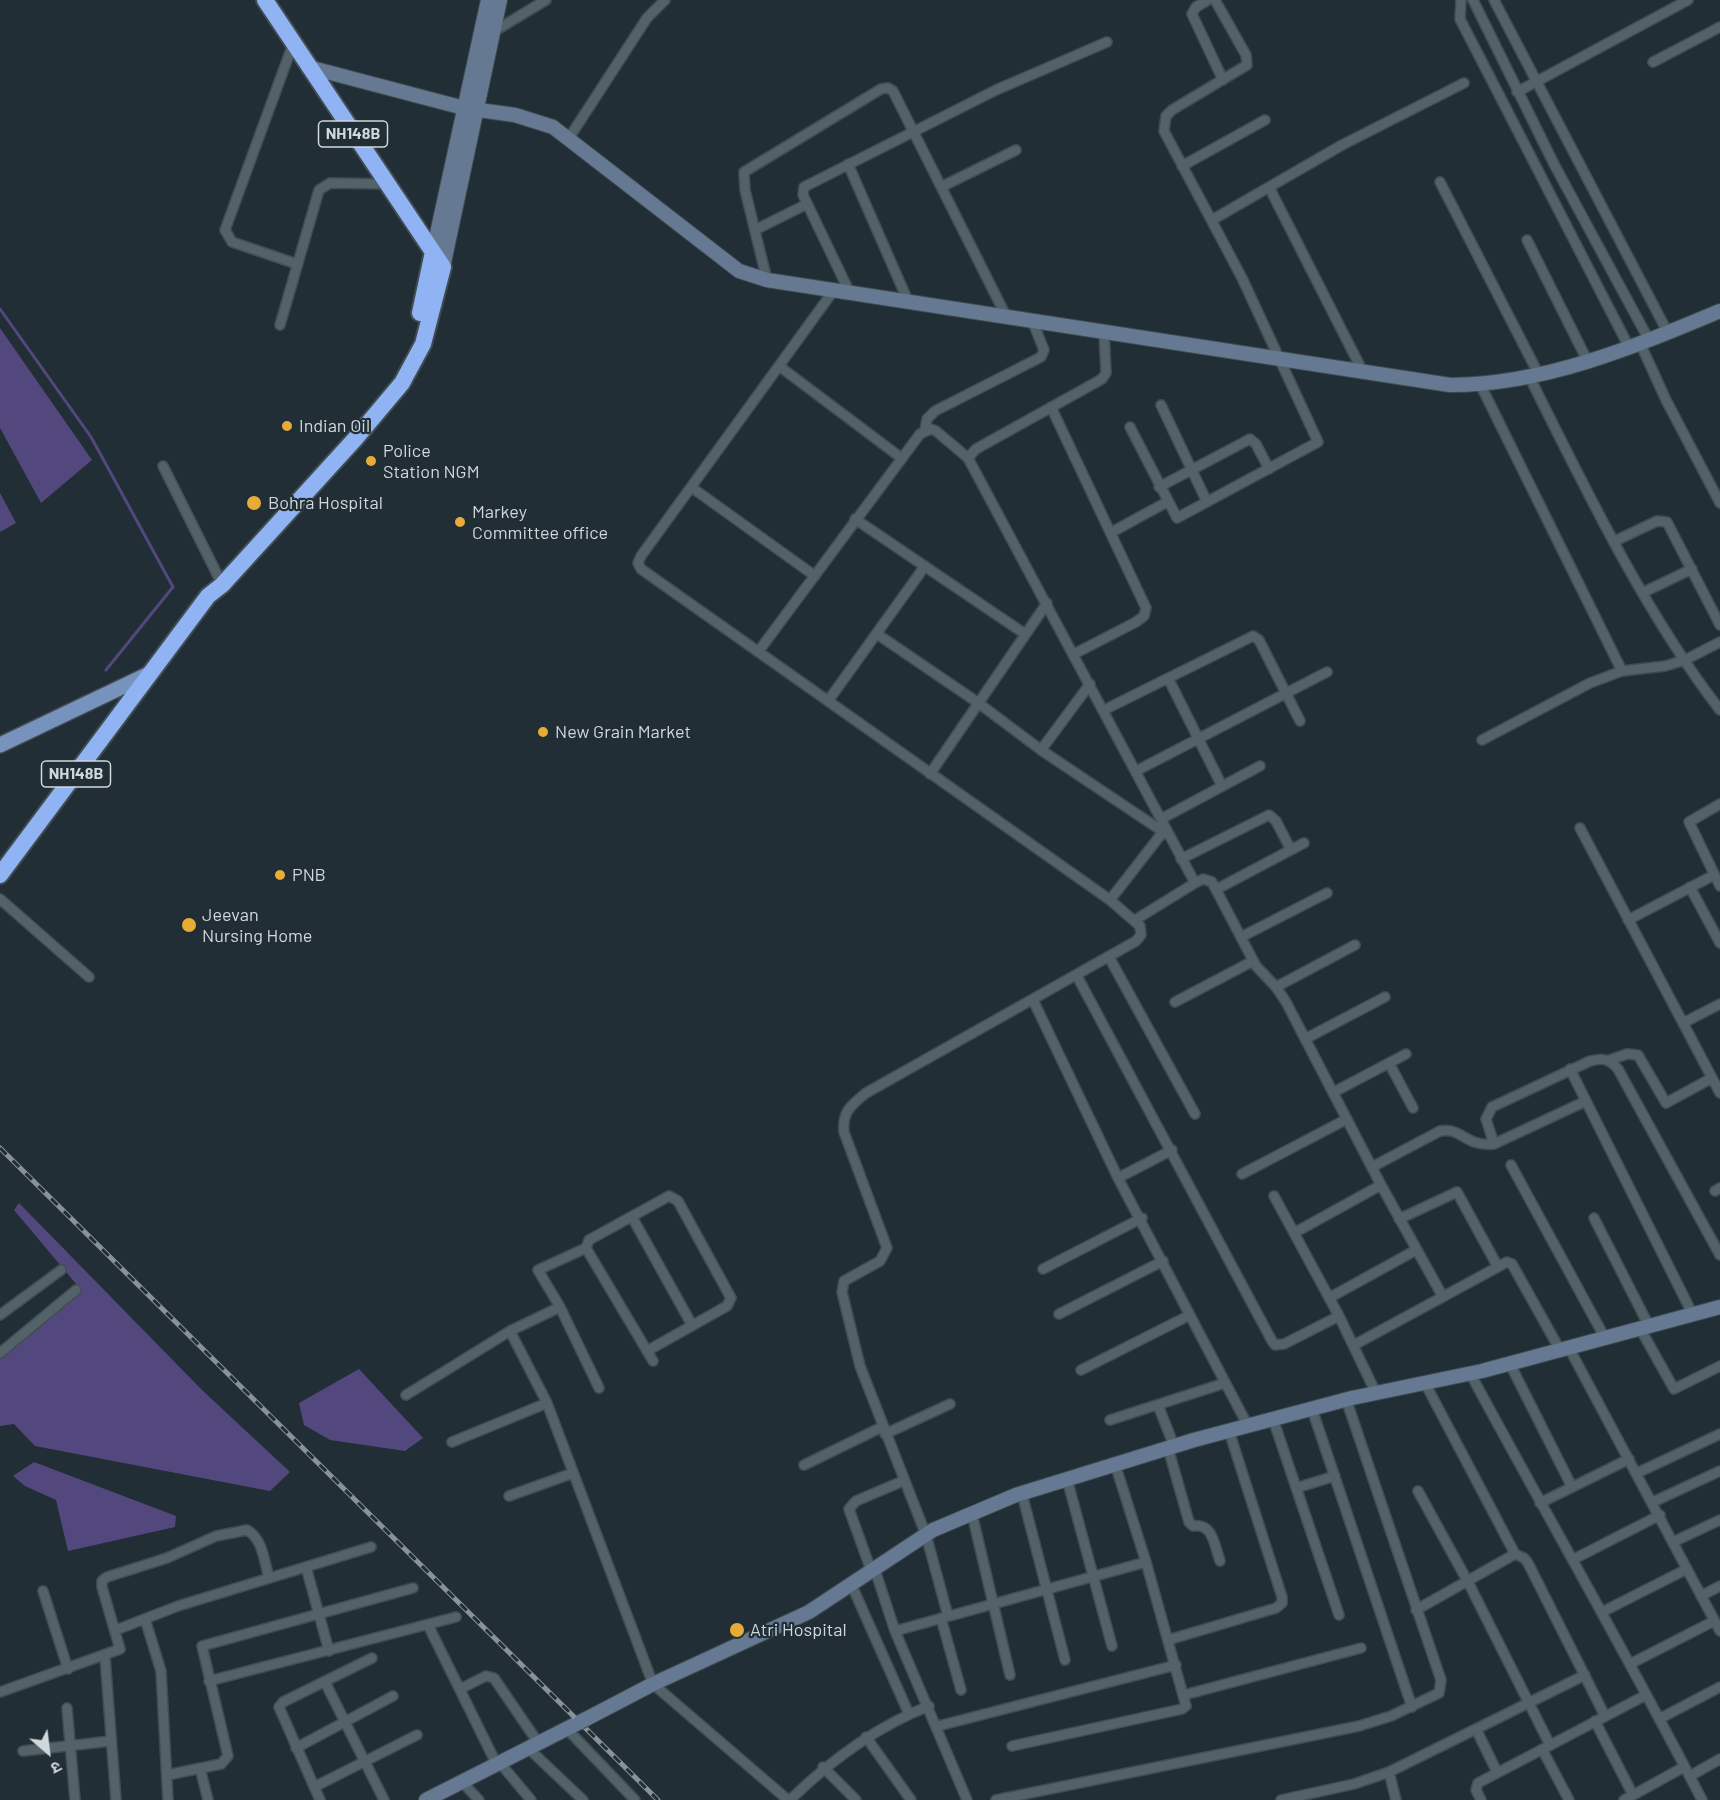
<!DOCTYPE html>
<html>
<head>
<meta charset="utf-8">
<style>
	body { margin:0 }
	#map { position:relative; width:1720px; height:1800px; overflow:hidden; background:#212e35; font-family:Barlow,"Noto Sans Devanagari",sans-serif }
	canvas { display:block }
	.north { position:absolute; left:18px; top:1722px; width:60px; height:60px; -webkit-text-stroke:4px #212e35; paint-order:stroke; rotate:152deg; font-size:16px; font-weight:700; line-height:24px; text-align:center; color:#d0d8dc }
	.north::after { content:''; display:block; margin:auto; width:21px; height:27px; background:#d0d8dc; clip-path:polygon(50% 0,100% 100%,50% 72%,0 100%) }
</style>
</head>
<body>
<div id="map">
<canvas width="1720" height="1800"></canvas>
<div class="north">उ</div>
</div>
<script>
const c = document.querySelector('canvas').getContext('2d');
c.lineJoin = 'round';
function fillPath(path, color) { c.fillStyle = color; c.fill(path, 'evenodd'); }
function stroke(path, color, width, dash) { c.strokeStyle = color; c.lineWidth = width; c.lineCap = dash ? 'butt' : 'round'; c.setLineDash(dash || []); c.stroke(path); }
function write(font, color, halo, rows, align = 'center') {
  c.font = font + ' Barlow,sans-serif'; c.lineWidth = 4.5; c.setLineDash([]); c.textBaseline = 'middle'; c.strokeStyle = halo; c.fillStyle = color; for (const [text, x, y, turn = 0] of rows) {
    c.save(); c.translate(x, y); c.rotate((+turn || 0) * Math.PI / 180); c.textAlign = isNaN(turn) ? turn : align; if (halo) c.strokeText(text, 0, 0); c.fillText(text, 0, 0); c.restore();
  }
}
fillPath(new Path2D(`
	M 0,328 L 92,460 L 41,503 L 0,428 Z
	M 0,493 L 16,523 L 0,532 Z
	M 19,1203 L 202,1390 L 290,1472 L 270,1491 L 35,1446 L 14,1424 L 0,1426 L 0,1358 L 82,1291 L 14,1210 Z
	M 359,1369 L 423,1438 L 405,1451 L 330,1440 L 304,1425 L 299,1403 Z
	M 34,1462 L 176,1516 L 175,1527 L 68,1551 L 56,1500 L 25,1486 L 13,1476 Z`), '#53487d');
stroke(new Path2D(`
	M 0,309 L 91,437 L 173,587 L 106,670`), '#53487d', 3);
const street = new Path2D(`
	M 1208,0 L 1196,7 L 1192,14 L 1223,80
	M 1461,0 L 1460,19 L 1629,347
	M 1473,0 L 1555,166 L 1649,340
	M 1494,0 L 1668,333
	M 493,32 L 546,0
	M 293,44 L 225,230 L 232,242 L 297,264
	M 1653,62 L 1720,27
	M 1517,92 L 1688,0
	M 569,138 L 647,18 L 665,0
	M 848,164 L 908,301
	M 1182,166 L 1265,120
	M 1440,182 L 1539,375
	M 943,186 L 1016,150
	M 1269,187 L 1364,374
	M 1212,220 L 1342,145 L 1464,83
	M 755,230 L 807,204
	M 1527,240 L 1587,360
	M 767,280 L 745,190 L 744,172 L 881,89 L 888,88 L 893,91 L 1006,316
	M 834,290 L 641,556 L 638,563 L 641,569 L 1110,900 L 1140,926 L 1141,935 L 1136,941 L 866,1093 C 851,1105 842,1112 844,1132 L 887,1248 L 880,1261 L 844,1281 L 842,1292 L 860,1366 L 926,1535 L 948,1616
	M 850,293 L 803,195 L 804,187 L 996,90 L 1107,42
	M 280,325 L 319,190 L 330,183 L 387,184
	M 1104,331 L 1106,373 L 1102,379 L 976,449 L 968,458 L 1195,883
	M 1640,343 L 1666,400 L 1720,503
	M 779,366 L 900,457
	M 1530,378 C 1585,488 1645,613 1720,710
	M 1481,386 L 1622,671
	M 1161,405 L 1207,502
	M 1051,407 L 1146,608 L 1144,616 L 1136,622 L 1074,654
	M 1130,427 L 1177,518 L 1318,442 L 1242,278 L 1164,131 L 1166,116 L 1172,110 L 1247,65 L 1246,55 L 1215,0
	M 925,430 L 927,419 L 935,411 L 1041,357 L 1044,350 L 1032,320
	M 163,466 L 218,576
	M 691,487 L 815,576
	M 1159,487 L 1250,439 L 1256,444 L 1269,469
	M 855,519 L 1025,634
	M 1112,532 L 1167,502
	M 1615,541 L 1657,521 L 1667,522 L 1720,625
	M 1644,592 L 1692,569
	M 877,634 L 977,702 L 1041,750 L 1168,835
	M 758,652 L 920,434 L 931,429 L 936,431 L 968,458
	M 1168,678 L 1222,786
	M 828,701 L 925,566
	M 1104,710 L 1253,636 L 1259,640 L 1300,721
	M 1482,740 L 1590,683 L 1622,671 L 1665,666 L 1685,660 L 1720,642
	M 1041,750 L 1090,684
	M 1136,771 L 1327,672
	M 930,774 L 1047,603
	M 1720,804 L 1689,822 L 1720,886
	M 1161,819 L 1260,766
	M 1580,828 L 1720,1093
	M 1181,859 L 1269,815 L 1276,821 L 1291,850
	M 1690,887 L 1720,943
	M 1217,889 L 1304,843
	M 0,899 L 89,977
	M 1110,900 L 1163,832
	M 1135,920 L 1195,883 L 1203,879 L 1212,882 L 1256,966 L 1276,987 L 1286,1002 L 1381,1185 L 1443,1297
	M 1628,920 L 1714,875
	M 1241,937 L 1327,893
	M 1109,957 L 1195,1114
	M 1077,976 L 1272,1341 L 1275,1345 L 1284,1344 L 1339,1316
	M 1276,987 L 1355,945
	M 1033,1000 L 1118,1178 L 1248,1426
	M 1175,1002 L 1253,961
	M 1683,1023 L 1720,1004
	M 1305,1039 L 1385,997
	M 1610,1060 L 1627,1054 L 1638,1055 L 1666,1103 L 1712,1078
	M 1389,1063 L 1413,1108
	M 1570,1069 L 1693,1315
	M 1334,1092 L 1406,1054
	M 1494,1144 L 1486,1119 L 1492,1107 L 1590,1061 C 1603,1058 1608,1058 1618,1069 L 1720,1255
	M 1511,1165 L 1605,1338
	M 1372,1167 L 1440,1131 C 1462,1127 1465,1147 1494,1144 L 1586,1101
	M 1242,1174 L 1347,1119
	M 1118,1178 L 1172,1150
	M 1715,1191 L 1720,1188
	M 1274,1196 L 1339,1316 L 1376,1393
	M 632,1217 L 692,1325
	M 1594,1218 L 1650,1328
	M 1399,1219 L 1457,1192 L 1498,1267
	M 1294,1233 L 1381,1185
	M 586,1248 L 589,1240 L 669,1196 L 678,1201 L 731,1298 L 727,1306 L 647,1351
	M 1043,1269 L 1142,1218
	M 1329,1298 L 1416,1250
	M 1059,1314 L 1163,1261
	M 0,1315 L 61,1270
	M 1641,1330 L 1674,1389 L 1720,1366
	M 510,1331 L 547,1403 L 653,1684 L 788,1800
	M 1354,1345 L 1507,1262 L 1512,1264 L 1560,1350
	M 1569,1348 L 1720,1631
	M 0,1353 L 76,1290
	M 1510,1364 L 1572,1487
	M 1081,1370 L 1190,1315
	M 1470,1373 C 1547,1516 1628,1656 1702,1800
	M 1425,1383 L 1515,1554 L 1524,1558 L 1528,1563 L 1605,1716
	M 599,1388 L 560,1307 L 538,1270 L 586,1248 L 653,1361
	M 406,1395 L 510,1331 L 560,1307
	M 1158,1405 L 1174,1446
	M 1312,1409 L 1412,1707
	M 1273,1419 L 1339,1615
	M 1110,1420 L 1225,1383
	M 885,1434 L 950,1404
	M 452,1442 L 547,1403
	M 1168,1448 L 1189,1522 L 1193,1526 C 1213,1523 1214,1544 1220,1561
	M 804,1465 L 882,1427
	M 1637,1473 L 1720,1434
	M 1067,1479 L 1112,1646
	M 1296,1488 L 1335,1476
	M 1418,1491 L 1468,1582 L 1550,1745
	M 1022,1494 L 1065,1660
	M 509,1496 L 573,1473
	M 1653,1502 L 1720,1471
	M 1540,1503 L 1629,1459
	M 972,1514 L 1010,1675
	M 1673,1542 L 1720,1520
	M 1574,1559 L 1660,1515
	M 306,1567 L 329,1651
	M 875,1570 L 895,1631 L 967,1800
	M 872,1573 L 849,1509 L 856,1501 L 903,1481
	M 852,1586 L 909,1714
	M 43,1591 L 68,1669
	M 1701,1596 L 1720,1586
	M 1416,1610 L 1515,1554
	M 1602,1612 L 1687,1569
	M 941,1618 L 961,1690
	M 145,1619 L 161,1671 L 168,1800
	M 428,1625 L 497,1765
	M 116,1630 L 178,1606 L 371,1547
	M 895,1631 L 1146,1562
	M 1168,1640 L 1276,1608 L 1282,1603 L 1282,1597 L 1229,1431
	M 105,1657 L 116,1800
	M 1630,1664 L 1714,1621
	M 209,1681 L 456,1617
	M 325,1682 L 384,1800
	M 460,1689 L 486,1676 L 494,1678 L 539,1744
	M 0,1692 L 120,1649 L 102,1587 L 102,1581 L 107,1577 L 167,1558 L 216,1536 L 247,1530 C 263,1539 264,1561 269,1578
	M 1184,1695 L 1361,1648
	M 67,1708 L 75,1800
	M 1659,1719 L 1720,1687
	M 1595,1721 L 1633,1795
	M 938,1726 L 1176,1665
	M 567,1729 L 635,1800
	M 1476,1729 L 1497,1772
	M 866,1737 L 911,1800
	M 1012,1746 L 1182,1709 L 1186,1706 L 1146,1562 L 1115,1464
	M 296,1748 L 393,1696
	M 529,1749 L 583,1800
	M 1542,1749 L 1569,1800
	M 23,1751 L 111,1741
	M 500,1763 L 531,1800
	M 823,1767 L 856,1800
	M 200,1768 L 208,1800
	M 1389,1772 L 1396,1800
	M 167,1775 L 221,1764 L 228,1756 L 202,1646 L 413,1588
	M 1690,1776 L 1720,1759
	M 462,1782 L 479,1800
	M 314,1787 L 417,1735
	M 320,1800 L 279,1707 L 283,1702 L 372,1658
	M 790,1800 C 831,1760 875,1727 929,1706
	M 996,1800 L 1359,1726 L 1391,1716 L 1439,1693 L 1441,1680 L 1346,1399
	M 1281,1800 L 1354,1784 L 1389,1772 L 1585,1675
	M 1481,1800 L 1476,1790 L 1478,1783 L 1646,1695
	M 1624,1800 L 1684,1767`);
const secondary = new Path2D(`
	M 308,67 L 464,108 L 515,115 L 553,127 L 739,271 L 767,280 L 1450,385 C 1543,385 1634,347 1720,311
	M 433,252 L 488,0
	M 443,267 L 500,0
	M 586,1719 L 653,1684 L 809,1612 L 933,1530 L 1016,1495 L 1194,1440 L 1352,1398 L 1482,1371 L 1720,1307
	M 426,1800 L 580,1722`);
const primary = new Path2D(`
	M 0,745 L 151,673`);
const highway = new Path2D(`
	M 420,313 L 433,252
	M 0,875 L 208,596 L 222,585 L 355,439 L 402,383 L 423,344 L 443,267 L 265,0`);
stroke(street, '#414c52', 12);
stroke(secondary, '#414c52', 16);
stroke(primary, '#414c52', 18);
stroke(highway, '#414c52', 20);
stroke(street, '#536169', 9);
stroke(secondary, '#657a92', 14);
stroke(primary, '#7792bc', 15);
stroke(highway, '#8fb3f3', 16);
const rail = new Path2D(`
	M 0,1148 L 658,1800`);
stroke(rail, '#889298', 5);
stroke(rail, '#212e35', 3, [9]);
const secondaryBridge = new Path2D(`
	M 580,1722 L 586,1719`);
stroke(secondaryBridge, '#414c52', 16, []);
stroke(secondaryBridge, '#657a92', 14);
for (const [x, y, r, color] of [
	[287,426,6,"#e9ab37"],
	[371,461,6,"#e9ab37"],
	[254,503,8,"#e9ab37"],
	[460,522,6,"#e9ab37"],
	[543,732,6,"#e9ab37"],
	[280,875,6,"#e9ab37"],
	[189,925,8,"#e9ab37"],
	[737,1630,8,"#e9ab37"]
]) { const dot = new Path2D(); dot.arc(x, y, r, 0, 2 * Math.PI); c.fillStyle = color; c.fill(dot); stroke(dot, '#212e35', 2); }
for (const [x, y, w] of [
	[353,134,69],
	[76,774,69]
]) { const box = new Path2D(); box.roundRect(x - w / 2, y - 13, w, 26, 4.5); c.fillStyle = '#212e35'; c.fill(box); stroke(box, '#d0d8dc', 1.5); }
write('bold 16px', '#d0d8dc', null, [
	["NH148B",353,134],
	["NH148B",76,774]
]);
write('18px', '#d0d8dc', '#212e35', [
	["Indian Oil",299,426],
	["Police",383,451],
	["Station NGM",383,472],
	["Bohra Hospital",268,503],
	["Markey",472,512],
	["Committee office",472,533],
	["New Grain Market",555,732],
	["PNB",292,875],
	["Jeevan",202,915],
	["Nursing Home",202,936],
	["Atri Hospital",750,1630]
], 'left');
</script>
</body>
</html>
